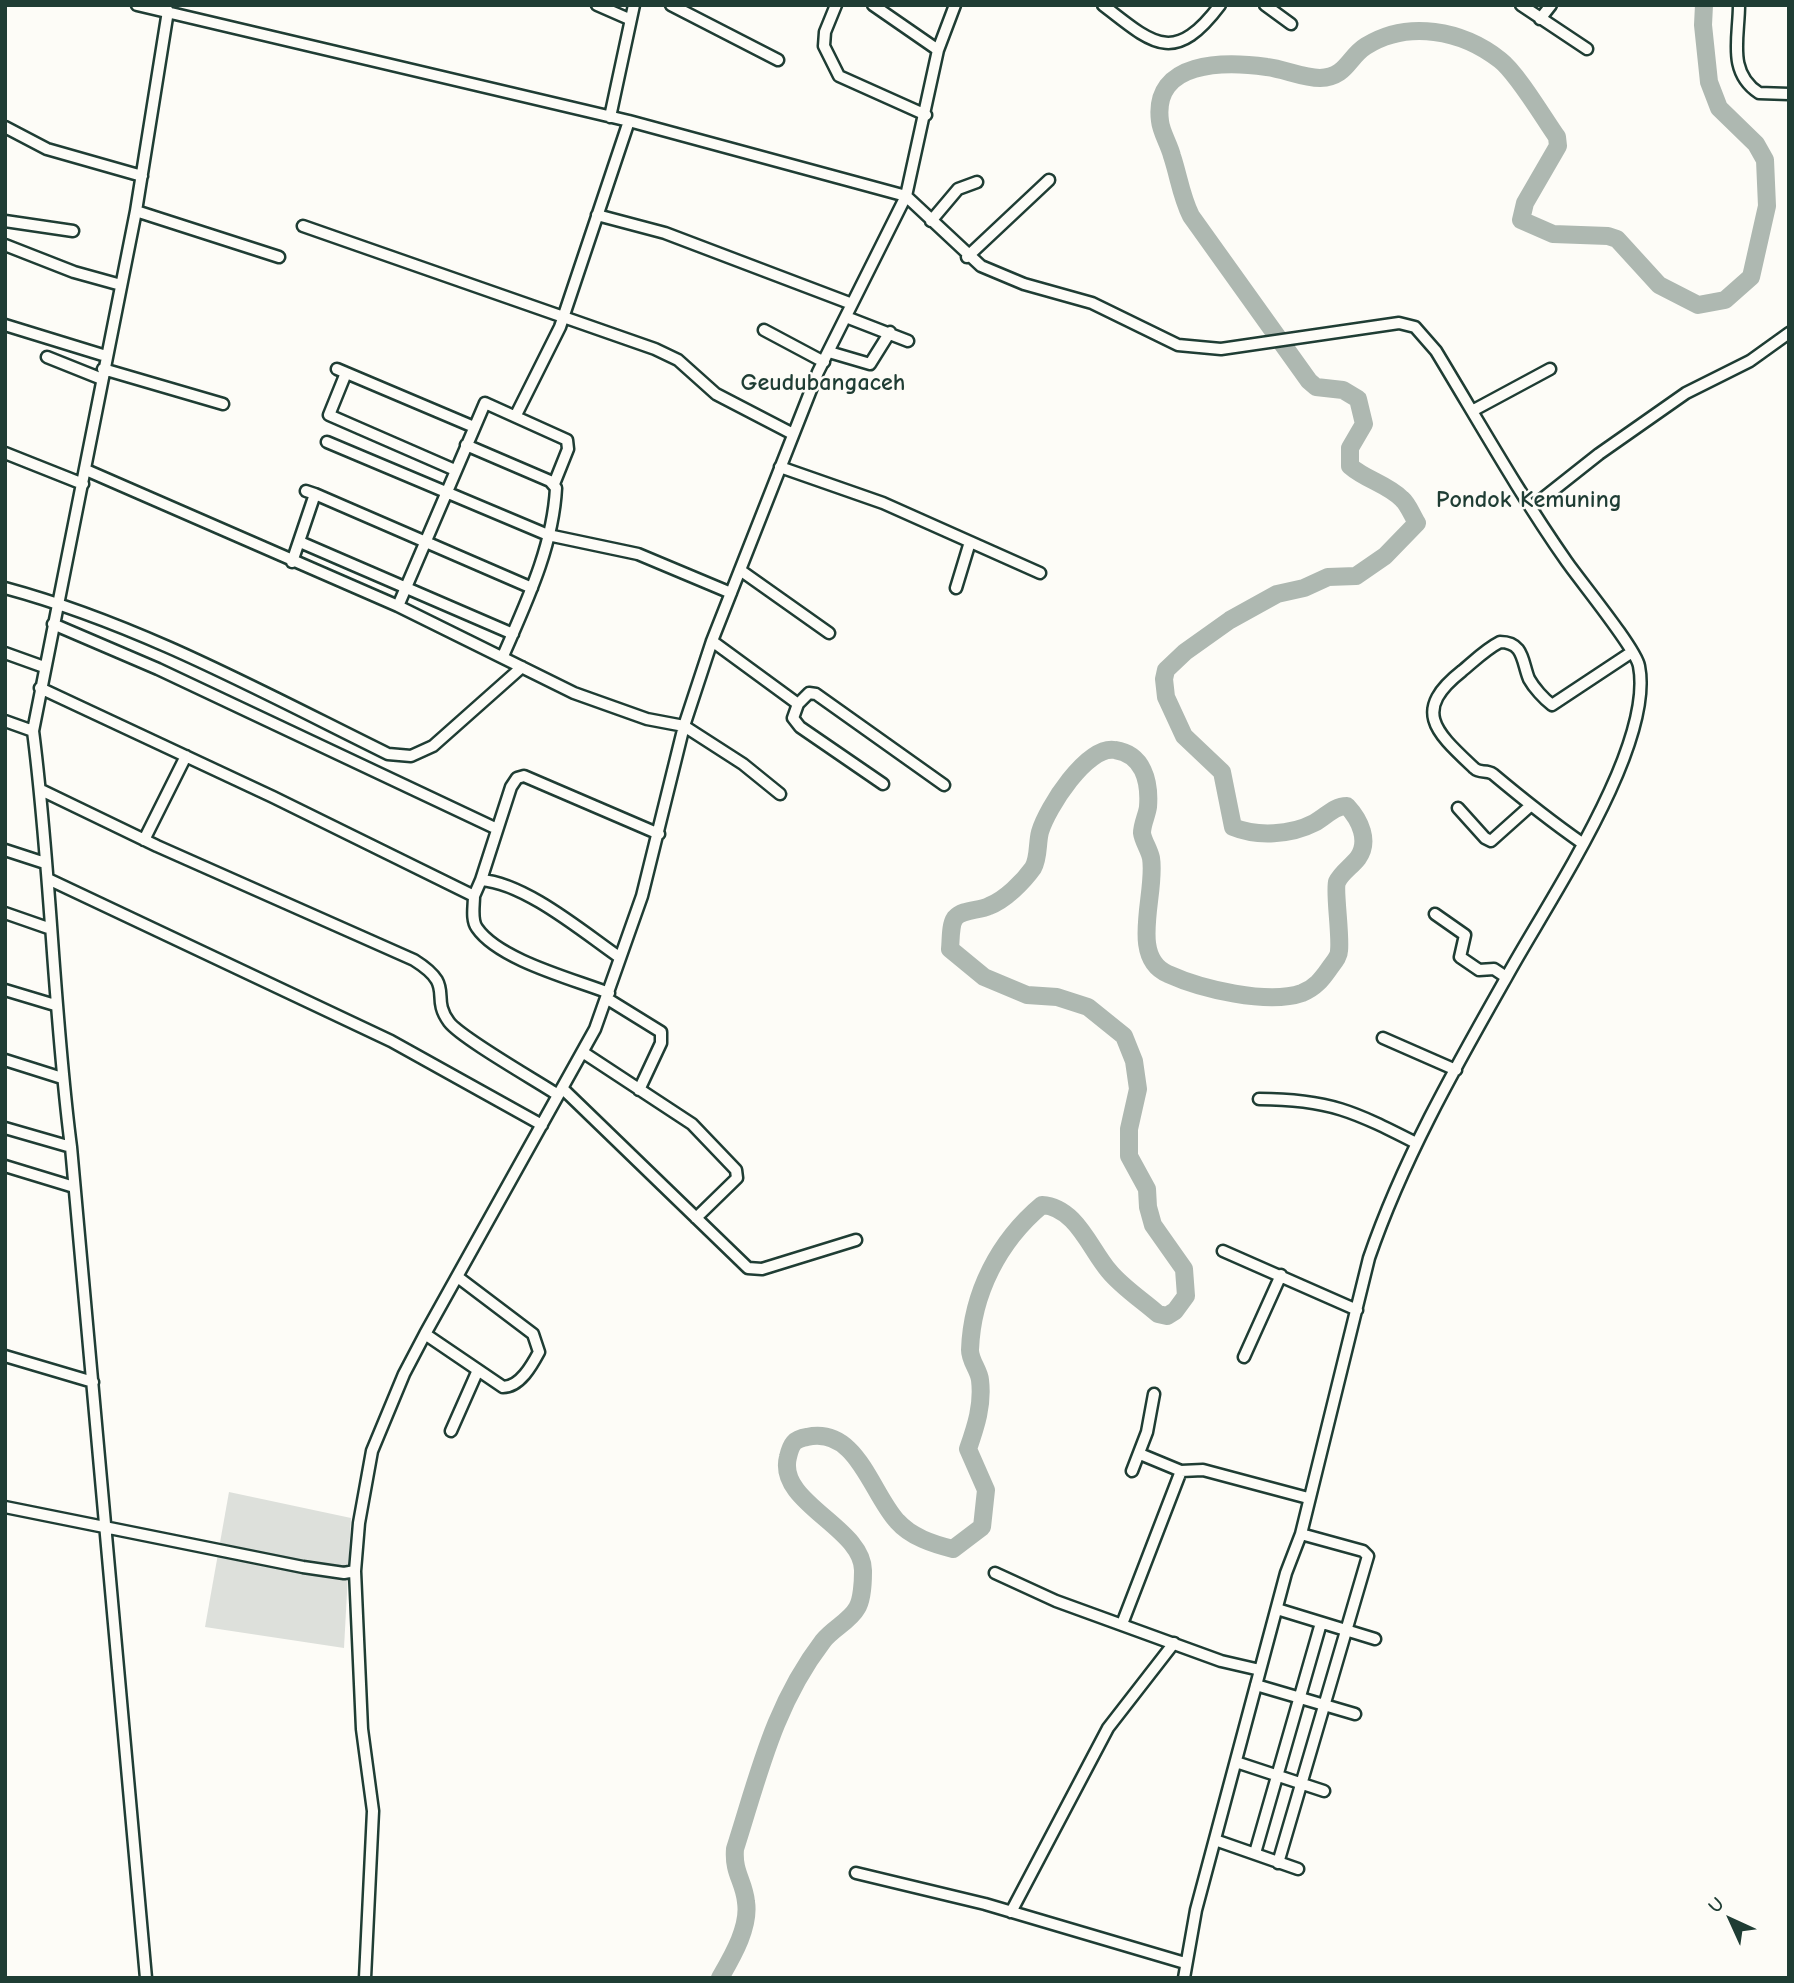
<!DOCTYPE html>
<html>
<head>
<meta charset="utf-8">
<style>
	body { margin:0 }
	#map { position:relative; width:1794px; height:1983px; overflow:hidden; background:#fdfcf7; font-family:"Comic Neue",sans-serif }
	canvas { display:block }
	.frame { position:absolute; inset:0; border:7px solid #1f3d34; pointer-events:none }
	.north { position:absolute; left:1696px; top:1885px; width:70px; height:70px; -webkit-text-stroke:5px #fdfcf7; paint-order:stroke; rotate:315deg; font-size:19px; font-weight:700; line-height:28px; text-align:center; color:#1f3d34 }
	.north::after { content:''; display:block; margin:auto; width:24px; height:32px; background:#1f3d34; clip-path:polygon(50% 0,100% 100%,50% 72%,0 100%) }
</style>
</head>
<body>
<div id="map">
<canvas width="1794" height="1983"></canvas>
<div class="frame"></div>
<div class="north">U</div>
</div>
<script>
const c = document.querySelector('canvas').getContext('2d');
c.lineJoin = 'round';
function fillPath(path, color) { c.fillStyle = color; c.fill(path, 'evenodd'); }
function stroke(path, color, width, dash) { c.strokeStyle = color; c.lineWidth = width; c.lineCap = dash ? 'butt' : 'round'; c.setLineDash(dash || []); c.stroke(path); }
function write(font, color, halo, rows, align = 'center') {
  c.font = font + ' "Comic Neue",sans-serif'; c.lineWidth = 5; c.setLineDash([]); c.textBaseline = 'middle'; c.strokeStyle = halo; c.fillStyle = color; for (const [text, x, y, turn = 0] of rows) {
    c.save(); c.translate(x, y); c.rotate((+turn || 0) * Math.PI / 180); c.textAlign = isNaN(turn) ? turn : align; if (halo) c.strokeText(text, 0, 0); c.fillText(text, 0, 0); c.restore();
  }
}
fillPath(new Path2D(`
	M 229,1492 L 351,1518 L 344,1648 L 205,1627 Z`), '#dde0db');
stroke(new Path2D(`
	M 720,1978 C 732,1957 750,1927 746,1902 C 744,1881 733,1873 735,1849 C 759,1774 774,1705 823,1641 C 832,1629 850,1621 857,1608 C 862,1600 863,1581 863,1572 C 865,1528 776,1503 788,1457 C 791,1444 794,1439 807,1437 C 857,1426 871,1493 897,1521 C 911,1537 933,1544 953,1549 L 982,1527 L 986,1490 L 968,1449 C 976,1426 983,1405 980,1380 C 979,1370 970,1361 970,1350 C 972,1293 999,1241 1042,1205 C 1076,1207 1090,1249 1109,1271 C 1122,1287 1142,1300 1158,1314 L 1167,1316 L 1175,1311 L 1186,1296 L 1184,1269 L 1153,1225 L 1148,1207 L 1147,1189 L 1129,1156 L 1129,1129 L 1138,1089 L 1134,1061 L 1124,1036 L 1088,1007 L 1057,997 L 1027,995 L 984,977 L 950,949 C 951,940 950,925 955,918 C 963,909 979,911 989,906 C 1005,900 1023,882 1033,868 C 1039,858 1037,843 1040,832 C 1047,808 1087,745 1115,750 C 1143,754 1150,781 1148,807 C 1147,815 1142,824 1142,833 C 1143,841 1149,849 1151,858 C 1157,893 1128,957 1168,974 C 1201,989 1268,1005 1302,993 C 1315,988 1322,979 1329,969 C 1333,963 1339,957 1339,951 C 1341,935 1334,890 1337,882 C 1341,873 1352,866 1358,858 C 1370,841 1360,820 1347,806 C 1333,806 1326,817 1314,823 C 1291,835 1257,837 1233,827 L 1222,772 L 1184,736 L 1166,697 L 1164,679 L 1166,670 L 1185,652 L 1230,620 L 1277,594 L 1304,588 L 1328,577 L 1356,576 L 1385,556 L 1417,523 C 1412,515 1408,504 1402,499 C 1387,484 1366,480 1350,466 L 1350,448 L 1364,424 L 1358,399 L 1343,390 L 1316,387 L 1309,381 L 1191,216 C 1181,196 1179,177 1172,156 C 1169,144 1161,132 1160,121 C 1152,60 1225,61 1267,67 C 1284,69 1303,78 1320,78 C 1347,77 1348,57 1366,46 C 1408,20 1462,30 1500,60 C 1517,73 1543,117 1557,137 L 1558,146 L 1525,203 L 1521,220 L 1553,234 L 1608,236 L 1617,239 L 1659,285 L 1698,305 L 1725,300 L 1751,277 L 1767,206 L 1765,160 L 1756,144 L 1719,108 L 1709,82 L 1703,25 L 1704,5`), '#aeb8b1', 18);
const minor = new Path2D(`
	M 137,5 L 629,121 L 906,196 L 981,266 L 1024,284 L 1092,303 L 1178,345 L 1221,349 L 1399,323 L 1415,327 L 1436,351 C 1479,422 1520,495 1567,562 C 1581,582 1636,649 1639,666 C 1655,747 1545,906 1506,978 C 1455,1068 1403,1159 1369,1258 L 1301,1534 L 1286,1573 L 1196,1910 L 1184,1978
	M 597,5 L 629,19
	M 671,5 L 778,60
	M 836,5 L 825,32 L 824,46 L 839,76 L 926,115
	M 873,5 L 938,50
	M 1103,5 C 1153,44 1174,66 1220,5
	M 1265,5 L 1291,24
	M 1521,5 L 1587,49
	M 1739,5 C 1739,38 1727,72 1759,93 L 1789,94
	M 1540,19 L 1551,5
	M 610,117 L 634,5
	M 5,127 L 47,149 L 142,176
	M 136,211 L 279,257
	M 597,215 L 665,233 L 852,304
	M 5,221 L 73,231
	M 931,221 L 958,189 L 977,182
	M 303,226 L 655,349 L 678,360 L 716,394 L 793,434
	M 5,245 L 74,272 L 121,285
	M 967,257 L 1049,180
	M 846,317 L 908,341
	M 5,325 L 106,356
	M 764,330 L 824,362
	M 829,352 L 870,364 L 890,332
	M 47,357 L 102,379
	M 103,369 L 223,404
	M 337,369 L 474,427
	M 346,373 L 329,415 L 455,470
	M 1472,411 L 1550,369
	M 516,415 L 560,327 L 629,121
	M 327,442 L 548,535 L 638,554 L 731,593
	M 466,445 L 550,481 L 556,488 C 553,547 526,603 503,656
	M 5,453 L 83,484
	M 780,467 L 883,503 L 1040,573
	M 86,470 L 398,606 L 574,693 L 647,719 L 684,726 L 743,764 L 780,794
	M 315,494 L 532,588
	M 1532,507 L 1599,454 L 1686,393 L 1750,361 L 1789,333
	M 300,542 L 513,634
	M 292,562 L 315,494 L 306,491
	M 740,570 L 829,633
	M 5,588 C 139,624 264,693 388,754 L 411,756 L 433,746 L 522,667
	M 956,588 L 970,542
	M 398,606 L 485,403 L 567,440 L 568,449 L 554,484
	M 53,624 L 158,669 L 495,828
	M 712,641 L 798,704
	M 5,653 L 44,667
	M 40,688 L 273,797 L 474,896 L 481,880 C 525,883 583,932 619,957
	M 5,721 L 33,731
	M 883,784 L 800,727 L 793,718 L 798,704 L 809,693 L 816,694 L 944,785
	M 41,790 L 157,846 L 414,960 C 457,987 429,995 449,1022 C 461,1038 537,1081 558,1095
	M 1458,808 L 1485,838 L 1491,841 L 1529,807
	M 144,840 L 186,756
	M 1582,843 C 1549,820 1524,800 1493,774 C 1486,769 1480,774 1474,768 C 1436,732 1411,711 1462,671 C 1474,661 1486,649 1500,642 C 1524,642 1522,662 1529,679 C 1534,688 1544,699 1552,705 L 1632,652
	M 5,850 L 45,863
	M 48,879 L 391,1041 L 542,1125
	M 481,880 L 511,787 L 517,778 L 524,776 L 659,834
	M 474,896 C 474,906 471,920 477,928 C 499,960 573,979 609,993
	M 5,913 L 51,929
	M 1435,914 L 1465,935 L 1460,957 L 1479,970 L 1494,969 L 1506,977
	M 5,990 L 55,1005
	M 606,998 L 661,1032 L 661,1043 L 639,1090
	M 1383,1038 L 1456,1070
	M 584,1053 L 692,1124 L 736,1170 L 737,1178 L 696,1218
	M 5,1060 L 62,1078
	M 562,1088 L 748,1268 L 762,1269 L 856,1240
	M 1259,1099 C 1329,1099 1355,1112 1416,1143
	M 5,1128 L 71,1147
	M 5,1166 L 74,1187
	M 1223,1251 L 1357,1310
	M 425,1334 L 503,1387 C 520,1387 532,1365 539,1352 L 533,1334 L 459,1278
	M 5,1356 L 93,1382
	M 1244,1357 L 1281,1275
	M 451,1431 L 478,1370
	M 1140,1454 L 1181,1471 L 1203,1470 L 1308,1498
	M 1132,1471 L 1147,1432 L 1154,1394
	M 5,1507 L 303,1567 L 344,1573 L 355,1571
	M 995,1573 L 1056,1601 L 1221,1661 L 1260,1670
	M 1277,1609 L 1375,1639
	M 1122,1624 L 1181,1471
	M 1256,1685 L 1355,1714
	M 1236,1762 L 1324,1791
	M 1215,1840 L 1298,1869
	M 1255,1853 L 1321,1623
	M 1278,1863 L 1368,1556 L 1363,1551 L 1301,1534
	M 856,1873 L 985,1904 L 1185,1963
	M 1011,1912 L 1108,1728 L 1174,1643
	M 146,1978 L 71,1147 C 53,1009 51,869 33,731 L 136,211 L 168,11
	M 365,1978 L 373,1811 L 362,1729 L 355,1571 L 359,1523 L 372,1451 L 404,1374 L 425,1334 L 595,1029 L 642,896 L 684,726 L 712,641 L 818,372 L 906,196 L 938,50 L 955,5`);
stroke(minor, '#1f3d34', 15);
stroke(minor, '#fdfcf7', 10);
write('bold 24px', '#1f3d34', '#fdfcf7', [
	["Geudubangaceh",823,383],
	["Pondok Kemuning",1529,500]
]);
</script>
</body>
</html>
